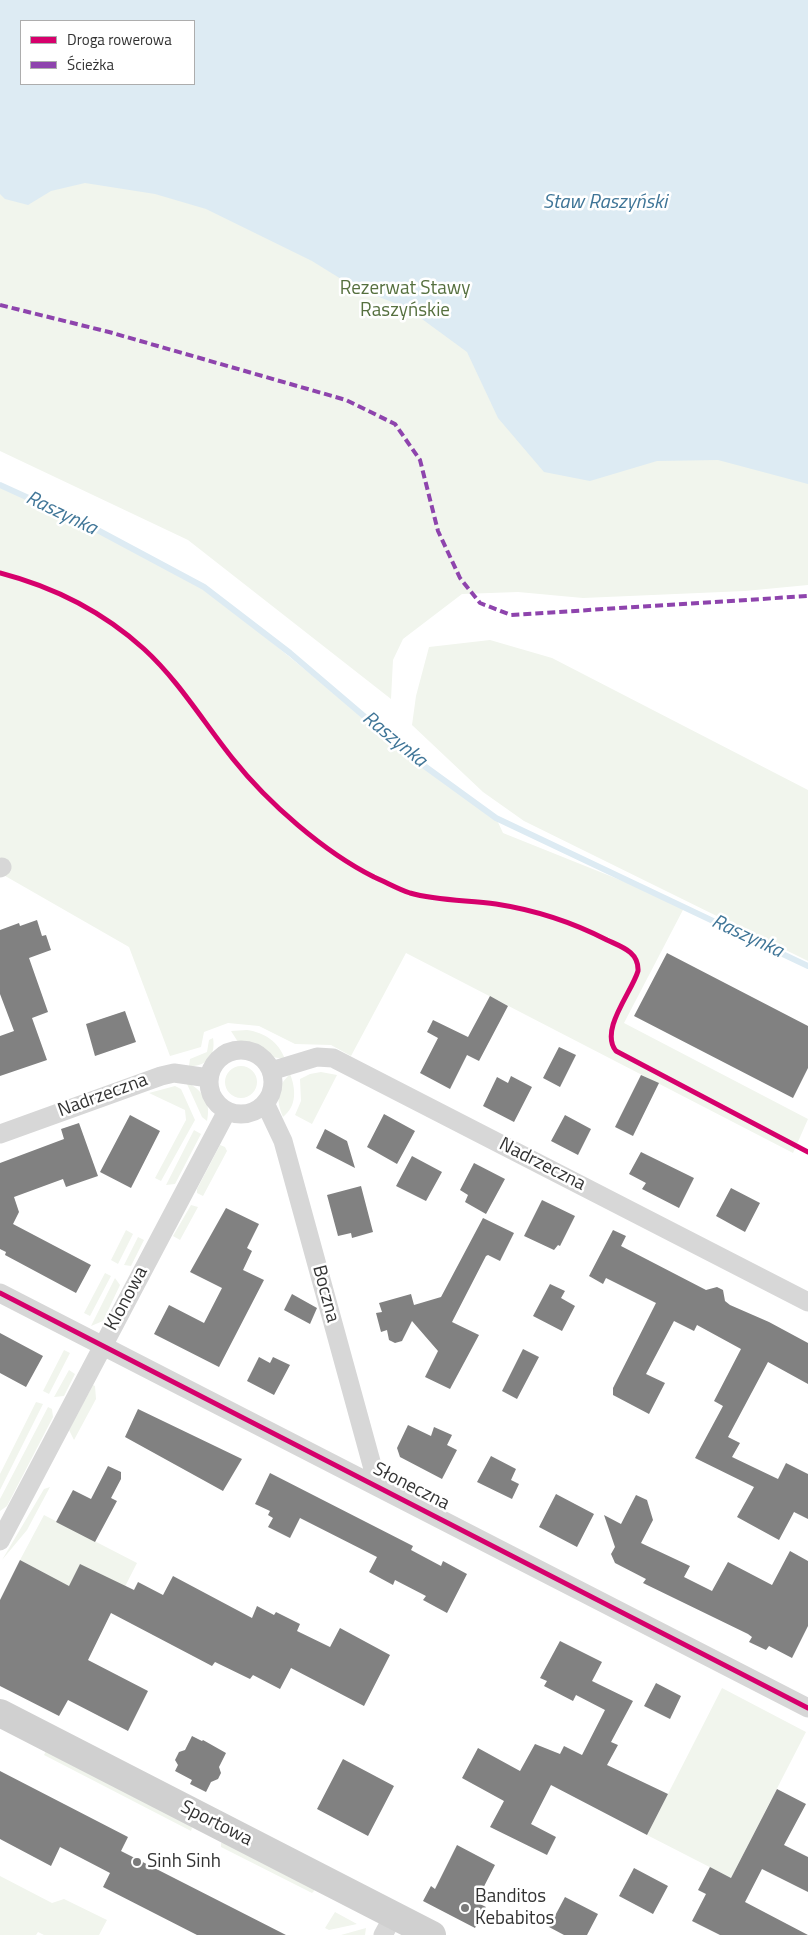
<!DOCTYPE html>
<html>
<head>
<meta charset="utf-8">
<style>
	body { margin:0 }
	#map { position:relative; width:808px; height:1935px; overflow:hidden; background:#fff; font-family:"Titillium Web",sans-serif }
	canvas { display:block }
	.legend { position:absolute; left:20px; top:20px; width:175px; height:65px; box-sizing:border-box; background:#fff; border:1px solid #adadad; margin:0; padding:6px 9px; list-style:none; font-size:15px; color:#333 }
	.legend li { display:flex; align-items:center; gap:10px; height:25px }
	.legend b { width:25px; border:1px solid #adadad }
</style>
</head>
<body>
<div id="map">
<canvas width="808" height="1935"></canvas>
<ul class="legend">
<li><b style="height:6px;background:#d6006c"></b>Droga rowerowa</li>
<li><b style="height:6px;background:#8e44ad"></b>Ścieżka</li>
</ul>
</div>
<script>
const c = document.querySelector('canvas').getContext('2d');
c.lineJoin = 'round';
function fillPath(path, color) { c.fillStyle = color; c.fill(path, 'evenodd'); }
function stroke(path, color, width, dash) { c.strokeStyle = color; c.lineWidth = width; c.lineCap = dash ? 'butt' : 'round'; c.setLineDash(dash || []); c.stroke(path); }
function write(font, color, halo, rows, align = 'center') {
  c.font = font + ' "Titillium Web",sans-serif'; c.lineWidth = 5; c.setLineDash([]); c.textBaseline = 'middle'; c.strokeStyle = halo; c.fillStyle = color; for (const [text, x, y, turn = 0] of rows) {
    c.save(); c.translate(x, y); c.rotate((+turn || 0) * Math.PI / 180); c.textAlign = isNaN(turn) ? turn : align; if (halo) c.strokeText(text, 0, 0); c.fillText(text, 0, 0); c.restore();
  }
}
fillPath(new Path2D(`
	M 0,0 L 808,0 L 808,585 L 745,591 L 583,598 L 518,592 L 462,594 L 403,639 L 393,660 L 391,699 L 188,540 L 0,451 ZM 21,21 L 194,21 L 194,84 L 21,84 Z
	M 0,485 L 90,526 L 204,587 L 412,757 L 496,818 L 503,833 L 685,906 L 624,1023 L 808,1119 L 793,1153 L 406,953 L 351,1056 L 331,1045 L 295,1044 L 259,1026 L 228,1023 L 204,1032 L 201,1047 L 170,1056 L 129,947 L 0,873 Z
	M 490,640 L 552,658 L 808,790 L 808,961 L 524,821 L 483,792 L 412,725 L 416,696 L 429,647 Z
	M 247,1030 C 265,1033 278,1041 285,1059 L 272,1057 L 254,1045 L 238,1042 L 231,1031 Z
	M 213,1038 C 216,1055 207,1067 189,1066 L 190,1059 L 207,1052 L 209,1040 Z
	M225 1082a16 16 0 1 1 32 0a16 16 0 1 1-32 0Z
	M 321,1072 L 337,1075 L 312,1124 L 295,1115 L 301,1101 L 300,1079 L 310,1074 Z
	M 290,1074 C 296,1089 297,1106 283,1117 C 276,1100 276,1087 290,1074 Z
	M 189,1083 C 204,1093 211,1102 207,1121 L 202,1117 L 187,1084 Z
	M 175,1086 L 181,1089 L 195,1120 L 161,1181 L 155,1178 L 186,1120 L 185,1110 L 149,1093 Z
	M 194,1130 L 201,1134 L 175,1184 L 166,1185 Z
	M 220,1145 L 225,1147 L 227,1151 L 203,1196 L 197,1193 L 197,1189 Z
	M 191,1205 L 198,1207 L 180,1240 L 173,1236 Z
	M 126,1230 L 133,1234 L 118,1264 L 111,1260 Z
	M 138,1237 L 144,1240 L 131,1266 L 124,1265 Z
	M 105,1273 L 111,1276 L 90,1316 L 84,1313 Z
	M 115,1278 L 120,1285 L 103,1321 L 91,1326 Z
	M 64,1350 L 70,1353 L 49,1394 L 43,1391 Z
	M 69,1370 L 75,1374 L 64,1396 L 54,1397 Z
	M 93,1385 L 95,1386 L 96,1399 L 74,1440 L 69,1430 Z
	M 36,1402 L 43,1404 L 0,1490 L 0,1474 Z
	M 48,1407 L 52,1409 L 53,1417 L 7,1506 L 0,1511 L 0,1499 Z
	M 50,1487 L 27,1530 L 2,1560 L 44,1489 Z
	M 44,1515 L 137,1563 L 113,1610 L 20,1560 Z
	M 722,1688 L 806,1732 L 731,1878 L 647,1835 Z
	M 46,1751 L 189,1823 L 192,1828 L 191,1831 L 44,1755 Z
	M 225,1841 L 315,1889 L 314,1891 L 312,1893 L 221,1847 L 221,1843 Z
	M 0,1876 L 52,1903 L 64,1899 L 107,1920 L 99,1935 L 44,1935 L 38,1932 L 36,1935 L 0,1935 Z
	M 335,1912 L 357,1924 L 329,1930 L 325,1928 Z
	M 366,1928 L 365,1935 L 341,1935 Z`), '#f1f5ed');
fillPath(new Path2D(`
	M 0,0 L 808,0 L 808,484 L 718,460 L 657,461 L 590,481 L 544,472 L 498,418 L 467,352 L 407,308 L 354,287 L 312,261 L 206,209 L 155,194 L 85,183 L 51,191 L 28,205 L 5,199 L 0,194 ZM 21,21 L 194,21 L 194,84 L 21,84 Z`), '#ddebf3');
stroke(new Path2D(`
	M 0,485 L 90,526 L 204,587 L 290,653 L 412,757 L 496,818 L 808,966`), '#ddebf3', 6);
fillPath(new Path2D(`
	M 37,920 L 42,936 L 46,935 L 51,950 L 29,958 L 48,1012 L 32,1018 L 47,1060 L 0,1076 L 0,1036 L 14,1031 L 0,994 L 0,930 L 19,923 L 20,926 Z
	M 667,953 L 808,1026 L 808,1068 L 793,1098 L 634,1016 Z
	M 490,996 L 508,1006 L 479,1061 L 467,1055 L 450,1089 L 420,1073 L 438,1038 L 427,1032 L 433,1020 L 468,1037 Z
	M 125,1011 L 136,1042 L 95,1056 L 86,1024 Z
	M 559,1047 L 576,1055 L 560,1087 L 543,1078 Z
	M 641,1075 L 659,1083 L 633,1136 L 615,1127 Z
	M 511,1076 L 532,1087 L 514,1122 L 483,1106 L 497,1077 L 508,1083 Z
	M 384,1114 L 415,1131 L 397,1164 L 367,1147 Z
	M 130,1115 L 160,1131 L 131,1188 L 100,1172 Z
	M 565,1115 L 591,1129 L 578,1155 L 551,1141 Z
	M 79,1123 L 98,1176 L 66,1187 L 63,1179 L 14,1197 L 19,1212 L 13,1224 L 91,1265 L 76,1293 L 5,1255 L 6,1252 L 0,1249 L 0,1163 L 64,1139 L 61,1129 Z
	M 325,1129 L 347,1141 L 355,1168 L 316,1148 Z
	M 641,1152 L 694,1178 L 679,1208 L 642,1189 L 646,1183 L 629,1174 Z
	M 412,1156 L 442,1172 L 426,1201 L 396,1186 Z
	M 474,1163 L 505,1179 L 486,1214 L 465,1202 L 468,1195 L 460,1190 Z
	M 361,1186 L 373,1232 L 352,1238 L 351,1233 L 338,1236 L 327,1195 Z
	M 731,1188 L 760,1203 L 745,1232 L 716,1216 Z
	M 542,1200 L 575,1216 L 560,1246 L 558,1245 L 554,1250 L 524,1236 Z
	M 226,1208 L 259,1224 L 247,1248 L 252,1251 L 243,1270 L 264,1280 L 219,1367 L 154,1334 L 169,1305 L 204,1323 L 222,1288 L 190,1272 Z
	M 483,1218 L 514,1233 L 500,1261 L 488,1255 L 486,1256 L 452,1322 L 479,1335 L 450,1389 L 425,1377 L 438,1351 L 412,1321 L 402,1341 L 395,1343 L 389,1340 L 387,1330 L 381,1332 L 376,1313 L 382,1312 L 379,1303 L 411,1294 L 414,1305 L 441,1297 Z
	M 613,1230 L 626,1236 L 621,1246 L 706,1290 L 717,1287 L 723,1290 L 725,1301 L 730,1305 L 769,1322 L 808,1343 L 808,1384 L 768,1362 L 728,1437 L 740,1443 L 732,1457 L 778,1479 L 786,1463 L 808,1474 L 808,1519 L 794,1512 L 779,1540 L 737,1517 L 754,1487 L 695,1458 L 723,1406 L 714,1401 L 741,1349 L 697,1325 L 694,1331 L 674,1321 L 646,1374 L 665,1383 L 649,1414 L 613,1395 L 613,1388 L 656,1303 L 606,1278 L 603,1284 L 589,1276 Z
	M 550,1284 L 565,1291 L 561,1298 L 575,1306 L 562,1331 L 533,1316 Z
	M 292,1294 L 317,1308 L 310,1324 L 284,1310 Z
	M 0,1333 L 43,1356 L 26,1387 L 0,1373 Z
	M 523,1349 L 539,1357 L 517,1399 L 502,1391 Z
	M 259,1357 L 270,1363 L 273,1357 L 290,1365 L 274,1395 L 247,1381 Z
	M 138,1409 L 242,1459 L 223,1491 L 125,1437 Z
	M 408,1425 L 431,1436 L 434,1427 L 452,1435 L 447,1445 L 457,1450 L 442,1479 L 400,1457 L 397,1448 Z
	M 491,1456 L 516,1469 L 511,1480 L 519,1484 L 512,1499 L 477,1482 Z
	M 108,1466 L 121,1472 L 121,1479 L 111,1498 L 117,1501 L 95,1542 L 56,1522 L 73,1490 L 91,1499 Z
	M 270,1473 L 413,1546 L 411,1550 L 441,1566 L 443,1561 L 467,1574 L 447,1613 L 423,1600 L 426,1596 L 395,1580 L 393,1585 L 369,1572 L 377,1557 L 300,1518 L 290,1538 L 268,1527 L 273,1518 L 268,1515 L 270,1511 L 255,1504 Z
	M 556,1494 L 594,1514 L 577,1547 L 539,1527 Z
	M 636,1495 L 647,1500 L 653,1520 L 641,1543 L 690,1566 L 684,1577 L 712,1591 L 728,1562 L 772,1585 L 790,1551 L 808,1561 L 808,1626 L 792,1658 L 769,1646 L 766,1650 L 749,1642 L 752,1637 L 748,1634 L 643,1583 L 646,1579 L 615,1563 L 611,1554 L 615,1547 L 604,1515 L 621,1524 Z
	M 20,1560 L 69,1586 L 80,1564 L 134,1590 L 138,1582 L 163,1595 L 173,1576 L 252,1618 L 257,1606 L 274,1615 L 276,1612 L 300,1624 L 297,1631 L 330,1647 L 340,1628 L 390,1655 L 364,1706 L 291,1668 L 280,1689 L 253,1675 L 250,1679 L 215,1662 L 212,1666 L 111,1613 L 88,1660 L 148,1691 L 128,1731 L 68,1700 L 59,1716 L 0,1686 L 0,1600 Z
	M 560,1641 L 602,1662 L 592,1681 L 633,1701 L 611,1742 L 618,1745 L 607,1765 L 668,1794 L 647,1835 L 551,1785 L 531,1824 L 556,1837 L 547,1855 L 490,1827 L 504,1801 L 462,1778 L 478,1748 L 520,1771 L 535,1744 L 560,1754 L 564,1746 L 582,1755 L 605,1710 L 576,1695 L 573,1701 L 544,1686 L 547,1681 L 540,1678 Z
	M 656,1683 L 681,1696 L 670,1719 L 644,1706 Z
	M 192,1736 L 202,1741 L 203,1740 L 226,1753 L 219,1767 L 221,1773 L 218,1779 L 211,1782 L 206,1792 L 190,1784 L 192,1780 L 175,1771 L 178,1765 L 175,1760 L 179,1752 L 185,1750 Z
	M 343,1759 L 394,1786 L 368,1836 L 317,1809 Z
	M 0,1771 L 128,1837 L 121,1851 L 286,1935 L 197,1935 L 103,1887 L 110,1873 L 60,1847 L 51,1866 L 0,1839 Z
	M 777,1789 L 806,1804 L 784,1845 L 808,1857 L 808,1892 L 762,1869 L 745,1902 L 808,1935 L 720,1935 L 692,1921 L 706,1894 L 698,1890 L 710,1867 L 731,1878 Z
	M 457,1845 L 495,1865 L 476,1902 L 486,1907 L 475,1928 L 423,1901 L 431,1886 L 435,1889 Z
	M 634,1868 L 668,1886 L 653,1914 L 619,1896 Z
	M 565,1897 L 598,1914 L 587,1935 L 564,1935 L 549,1927 Z`), '#818181');
stroke(new Path2D(`
	M 0,868 L 2,867
	M209 1082a32 32 0 1 1 64 0a32 32 0 1 1-64 0Z
	M 271,1071 L 317,1057 L 333,1058 L 808,1302
	M 265,1103 L 283,1141 L 378,1487
	M 0,1134 L 161,1076 L 174,1073 L 209,1078
	M 0,1293 L 808,1708
	M 0,1541 L 227,1111
	M 383,1935 L 394,1915`), '#d7d7d7', 19);
stroke(new Path2D(`
	M 0,1713 L 432,1935`), '#d0d0d0', 28);
stroke(new Path2D(`
	M 0,305 L 109,332 L 346,400 L 395,424 L 420,460 L 438,531 L 460,578 L 480,603 L 511,615 L 808,596`), '#8e44ad', 4, [8, 4]);
stroke(new Path2D(`
	M 0,573 C 54,587 103,612 144,649 C 179,681 204,723 233,759 C 268,803 324,852 374,877 C 386,882 398,889 410,893 C 438,901 468,900 496,904 C 535,910 572,922 607,940 C 622,947 639,952 638,971 C 632,992 599,1030 616,1051 L 808,1152
	M 0,1293 L 808,1708`), '#d6006c', 5);
for (const [x, y, r, color] of [
	[137,1862,5,"#7a7a7a"],
	[465,1908,5,"#7a7a7a"]
]) { const dot = new Path2D(); dot.arc(x, y, r, 0, 2 * Math.PI); c.fillStyle = color; c.fill(dot); stroke(dot, '#fff', 2); }
write('19px', '#56703f', '#fff', [
	["Rezerwat Stawy",405,289],
	["Raszyńskie",405,311]
]);
write('19px', '#333', '#fff', [
	["Nadrzeczna",103,1096,-20],
	["Nadrzeczna",542,1165,27],
	["Boczna",325,1294,75],
	["Klonowa",127,1299,-62],
	["Słoneczna",411,1487,27],
	["Sportowa",216,1824,27]
]);
write('19px', '#333', '#fff', [
	["Sinh Sinh",147,1862],
	["Banditos",475,1897],
	["Kebabitos",475,1919]
], 'left');
write('italic 20px', '#3f7597', '#fff', [
	["Staw Raszyński",605,203],
	["Raszynka",61,514,26],
	["Raszynka",394,740,39],
	["Raszynka",747,937,25]
]);
</script>
</body>
</html>
